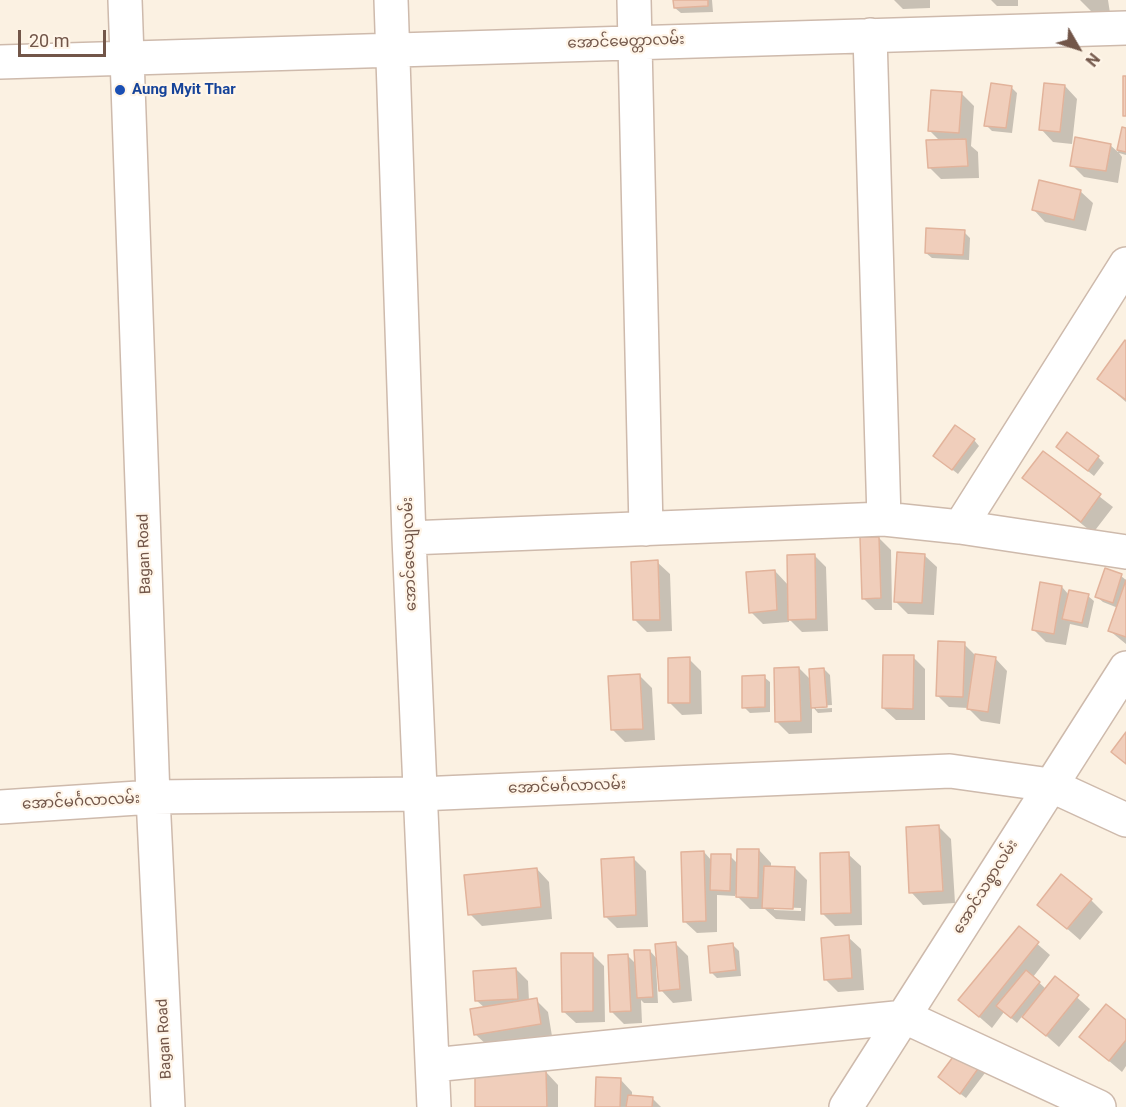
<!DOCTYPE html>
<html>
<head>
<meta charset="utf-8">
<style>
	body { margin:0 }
	#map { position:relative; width:1126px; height:1107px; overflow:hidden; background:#fbf1e2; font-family:Roboto,sans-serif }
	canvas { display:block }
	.north { position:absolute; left:1048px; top:18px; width:60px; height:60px; -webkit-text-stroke:4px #fff5e8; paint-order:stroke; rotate:129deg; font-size:16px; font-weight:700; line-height:24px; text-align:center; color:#725649 }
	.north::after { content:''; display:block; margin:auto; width:21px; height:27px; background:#725649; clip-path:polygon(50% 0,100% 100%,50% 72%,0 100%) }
	.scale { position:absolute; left:18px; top:30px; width:88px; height:27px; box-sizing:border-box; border:3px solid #725649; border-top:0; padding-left:8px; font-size:18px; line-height:21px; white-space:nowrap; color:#725649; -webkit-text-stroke:4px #fff5e8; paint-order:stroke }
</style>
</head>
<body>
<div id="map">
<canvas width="1126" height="1107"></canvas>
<div class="north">N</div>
<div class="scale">20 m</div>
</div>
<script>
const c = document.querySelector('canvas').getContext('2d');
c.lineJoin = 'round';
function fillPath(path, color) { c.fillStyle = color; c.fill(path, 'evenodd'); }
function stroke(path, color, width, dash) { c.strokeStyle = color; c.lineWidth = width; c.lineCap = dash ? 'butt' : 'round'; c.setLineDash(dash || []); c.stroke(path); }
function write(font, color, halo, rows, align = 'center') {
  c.font = font + ' Roboto,"Noto Sans Myanmar",sans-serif'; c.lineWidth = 4.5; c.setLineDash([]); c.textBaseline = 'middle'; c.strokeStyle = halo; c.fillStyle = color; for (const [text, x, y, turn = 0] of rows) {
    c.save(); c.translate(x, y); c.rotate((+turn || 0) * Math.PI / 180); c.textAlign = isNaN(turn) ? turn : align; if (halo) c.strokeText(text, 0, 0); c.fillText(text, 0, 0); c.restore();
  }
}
fillPath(new Path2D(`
	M 675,0 L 712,0 L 713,12 L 681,13 L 675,8 Z
	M 894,0 L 930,0 L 930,8 L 903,9 Z
	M 991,0 L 1018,0 L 1018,6 L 997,6 Z
	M 1080,0 L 1108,0 L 1110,13 L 1093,13 Z
	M 1065,86 L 1077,99 L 1072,144 L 1053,142 L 1041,129 Z
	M 1011,87 L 1017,93 L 1012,133 L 992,131 L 986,125 Z
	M 962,94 L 974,106 L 971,146 L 978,152 L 979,178 L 941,179 L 929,167 L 940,141 L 930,131 Z
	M 1123,129 L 1126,130 L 1126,155 L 1119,153 L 1122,157 L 1118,183 L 1084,177 L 1072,165 L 1110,145 L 1118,152 Z
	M 1080,191 L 1093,203 L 1086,231 L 1045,222 L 1033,209 Z
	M 964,232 L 970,238 L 969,260 L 932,258 L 926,253 Z
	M 1126,343 L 1126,402 L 1099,379 Z
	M 974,440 L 979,446 L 958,474 L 935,456 Z
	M 1058,447 L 1098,457 L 1104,463 L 1094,476 Z
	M 1043,453 L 1113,507 L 1093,533 L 1024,478 Z
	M 879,538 L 891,550 L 892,610 L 875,610 L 863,598 Z
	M 814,555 L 826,567 L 828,631 L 802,632 L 789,619 L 789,622 L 763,624 L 751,612 L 775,571 L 789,586 Z
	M 924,555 L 937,567 L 934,615 L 908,614 L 896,602 Z
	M 657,562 L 670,574 L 672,631 L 647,632 L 635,620 Z
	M 1105,570 L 1121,576 L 1126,580 L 1126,644 L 1110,631 L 1118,608 L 1103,602 L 1097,597 Z
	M 1062,587 L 1069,595 L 1088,596 L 1094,601 L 1088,628 L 1070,624 L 1066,645 L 1046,642 L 1034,630 Z
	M 964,644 L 976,656 L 995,658 L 1007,671 L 1000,724 L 981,721 L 968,708 L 949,707 L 937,695 Z
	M 913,657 L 925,669 L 925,720 L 896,720 L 883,708 Z
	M 689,659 L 701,671 L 702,714 L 682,715 L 669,702 Z
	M 799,668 L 811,680 L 824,669 L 830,675 L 832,705 L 816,706 L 816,709 L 832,708 L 832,712 L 818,713 L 812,706 L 812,733 L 789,734 L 776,721 Z
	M 640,676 L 652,688 L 655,740 L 625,742 L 613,730 Z
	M 764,677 L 770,682 L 770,712 L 750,713 L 744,707 Z
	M 939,827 L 951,839 L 955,903 L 923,905 L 911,892 Z
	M 759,850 L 771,863 L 771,867 L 795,868 L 807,880 L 805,921 L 776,919 L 765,909 L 750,909 L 735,894 L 735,896 L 717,895 L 717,932 L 697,933 L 684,921 L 704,852 L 712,861 L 730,856 L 738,864 ZM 774,907 L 801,908 L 801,911 L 774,910 Z
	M 848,854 L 861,866 L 862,925 L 835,926 L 822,913 Z
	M 634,859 L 646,871 L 648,927 L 617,928 L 605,916 Z
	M 537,869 L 549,882 L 552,919 L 482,926 L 470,914 Z
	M 1091,900 L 1103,912 L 1080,940 L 1039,904 Z
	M 1019,928 L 1050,955 L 1033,977 L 1046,989 L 1055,978 L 1090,1009 L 1059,1047 L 1023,1015 L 1017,1023 L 1004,1012 L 992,1028 L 960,1000 Z
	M 848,937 L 861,949 L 864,990 L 838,992 L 826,980 Z
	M 676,944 L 688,956 L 692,1001 L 673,1003 L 661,990 L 659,966 L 656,966 L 658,1003 L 644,1003 L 641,1000 L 642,1023 L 624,1024 L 612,1012 L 628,956 L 636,964 L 650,951 L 658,960 Z
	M 733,945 L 739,951 L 741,976 L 717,978 L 712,973 Z
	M 592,954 L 604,966 L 605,1022 L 576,1023 L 563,1011 Z
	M 516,969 L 528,981 L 529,1001 L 536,1000 L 548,1012 L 552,1036 L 488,1046 L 475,1034 L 485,1008 L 477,1001 Z
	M 1126,1022 L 1126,1066 L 1122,1072 L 1081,1037 Z
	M 979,1067 L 985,1073 L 966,1098 L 945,1082 Z
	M 546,1072 L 558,1085 L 558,1107 L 477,1107 Z
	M 620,1079 L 632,1092 L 632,1096 L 653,1099 L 661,1107 L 597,1107 Z`), '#0003');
const building = new Path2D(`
	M 673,0 L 708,0 L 708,6 L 674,8 Z
	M 1123,76 L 1126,76 L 1126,116 L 1123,116 Z
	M 991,83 L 1012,86 L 1006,128 L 984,126 Z
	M 1044,83 L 1065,85 L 1060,132 L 1039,130 Z
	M 931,90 L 962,92 L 959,133 L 928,131 Z
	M 1122,127 L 1126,128 L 1126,152 L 1117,150 Z
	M 1075,137 L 1111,144 L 1106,171 L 1070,166 Z
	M 966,139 L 968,166 L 928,168 L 926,140 Z
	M 1039,180 L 1081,190 L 1074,220 L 1032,210 Z
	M 926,228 L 965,230 L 963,255 L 925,253 Z
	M 1125,340 L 1126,341 L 1126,400 L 1097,379 Z
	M 955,425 L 975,439 L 952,470 L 933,456 Z
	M 1067,432 L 1099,456 L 1088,471 L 1056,447 Z
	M 1043,451 L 1101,494 L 1081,522 L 1022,478 Z
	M 860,537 L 879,537 L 881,598 L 862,599 Z
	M 897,552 L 925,554 L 922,603 L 894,602 Z
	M 815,554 L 816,619 L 788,620 L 787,555 Z
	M 658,560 L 660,620 L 633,620 L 631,562 Z
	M 1105,568 L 1122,574 L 1113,603 L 1095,597 Z
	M 775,570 L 777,610 L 749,613 L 746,572 Z
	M 1126,580 L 1126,637 L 1108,631 Z
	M 1040,582 L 1062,586 L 1054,634 L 1032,630 Z
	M 1069,590 L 1089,594 L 1082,623 L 1062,619 Z
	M 938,641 L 965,642 L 963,697 L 936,696 Z
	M 975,654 L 996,657 L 988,712 L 967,709 Z
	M 883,655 L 914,655 L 913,709 L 882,708 Z
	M 690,657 L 690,703 L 668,703 L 668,658 Z
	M 799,667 L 801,721 L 775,722 L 774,668 Z
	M 824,668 L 827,707 L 811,708 L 809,669 Z
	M 640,674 L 643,729 L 611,730 L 608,676 Z
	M 765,675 L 765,707 L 742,708 L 742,676 Z
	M 1126,732 L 1126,764 L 1111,752 Z
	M 939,825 L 943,891 L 909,893 L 906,827 Z
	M 737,849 L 759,849 L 758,898 L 736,897 Z
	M 704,851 L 706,921 L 683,922 L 681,852 Z
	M 849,852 L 851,913 L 821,914 L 820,853 Z
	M 711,854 L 731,854 L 730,891 L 710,890 Z
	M 634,857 L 636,915 L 604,917 L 601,859 Z
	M 764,866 L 795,867 L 793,909 L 762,908 Z
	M 537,868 L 541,907 L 468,915 L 464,875 Z
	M 1061,874 L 1092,899 L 1067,929 L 1037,905 Z
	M 1019,926 L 1039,942 L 979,1017 L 958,1000 Z
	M 849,935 L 852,978 L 824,980 L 821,938 Z
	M 676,942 L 680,989 L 659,991 L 655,944 Z
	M 733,943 L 736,970 L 710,973 L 708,946 Z
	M 634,950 L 650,950 L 653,997 L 637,998 Z
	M 561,953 L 593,953 L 593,1011 L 562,1012 Z
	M 628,954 L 631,1011 L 610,1012 L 608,955 Z
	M 516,968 L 518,999 L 475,1001 L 473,971 Z
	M 1026,970 L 1040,982 L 1011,1018 L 996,1006 Z
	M 1055,976 L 1079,995 L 1046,1036 L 1022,1017 Z
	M 537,998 L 541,1024 L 474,1035 L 470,1009 Z
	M 1106,1004 L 1126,1020 L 1126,1040 L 1109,1061 L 1079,1037 Z
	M 959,1049 L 980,1066 L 960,1094 L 938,1077 Z
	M 546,1071 L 547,1107 L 475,1107 L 475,1073 Z
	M 596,1077 L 621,1078 L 620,1107 L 595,1107 Z
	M 628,1095 L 653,1097 L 652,1107 L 626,1107 Z`);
fillPath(building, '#f0cebb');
stroke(building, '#e2b39b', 1.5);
const minor = new Path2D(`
	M 125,0 L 153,797 L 168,1107
	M 391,0 L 409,538 L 434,1107
	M 634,0 L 646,529
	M 870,35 L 884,519
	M 0,62 L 1126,28
	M 960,527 L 1126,264
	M 409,538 L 884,519 L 960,527 L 1126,552
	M 0,807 L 153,797 L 419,794 L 950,771 L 1050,785 L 1126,820
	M 433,1065 L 905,1017 L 1099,1107
	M 846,1107 L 1126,668`);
stroke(minor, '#cebaac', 36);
stroke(minor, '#fff', 33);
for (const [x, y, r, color] of [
	[120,90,6,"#1a4fb4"]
]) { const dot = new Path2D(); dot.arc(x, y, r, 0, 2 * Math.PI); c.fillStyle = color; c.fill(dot); stroke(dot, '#fff5e8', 2); }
write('15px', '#725649', '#fff5e8', [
	["အောင်မေတ္တာလမ်း",626,42,-2],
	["Bagan Road",145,554,-92],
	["အောင်ဇေယျလမ်း",410,554,-92],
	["အောင်မင်္ဂလာလမ်း",567,787,-2],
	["အောင်မင်္ဂလာလမ်း",81,802,-3],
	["အောင်သစ္စာလမ်း",986,887,-58],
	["Bagan Road",165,1039,-93]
]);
write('bold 15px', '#164399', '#fff5e8', [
	["Aung Myit Thar",132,90]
], 'left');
</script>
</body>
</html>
